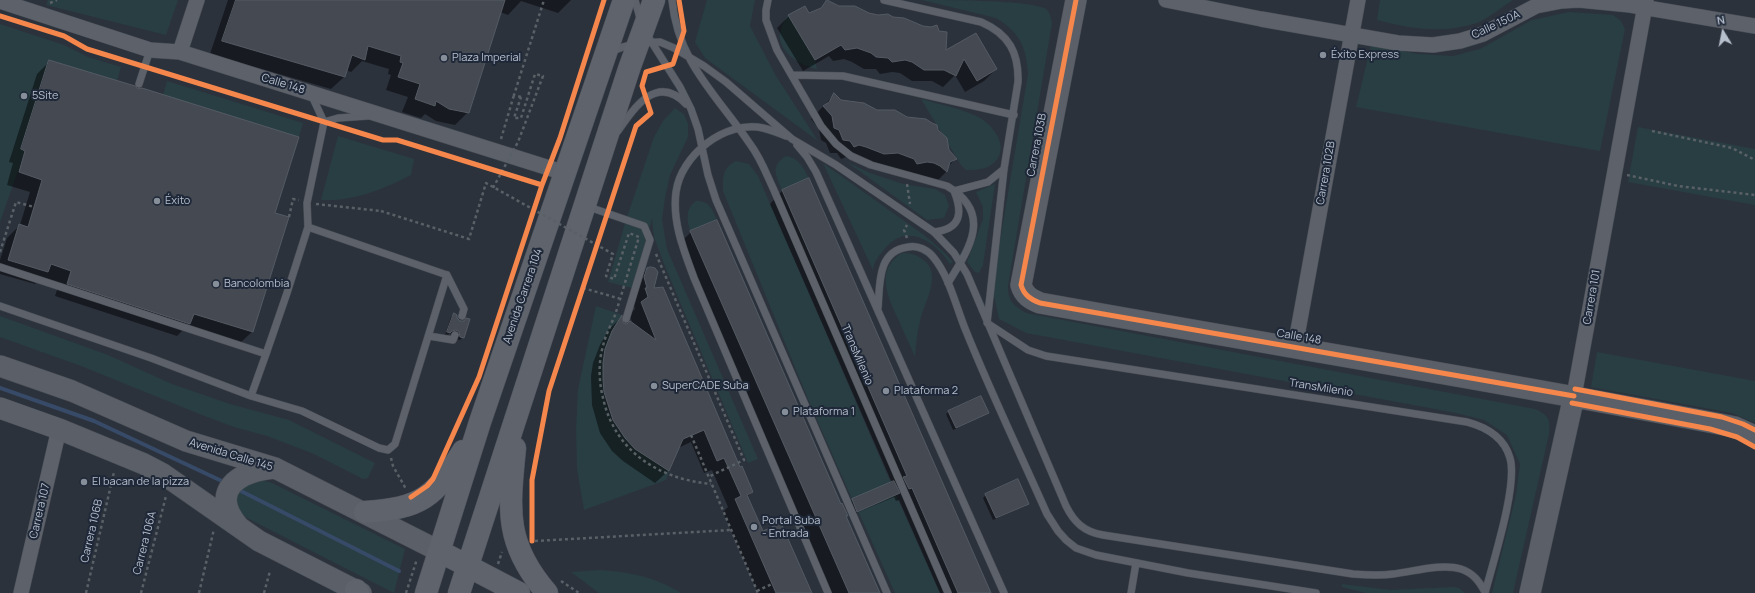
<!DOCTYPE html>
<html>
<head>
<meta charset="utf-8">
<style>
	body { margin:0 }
	#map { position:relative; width:1755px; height:593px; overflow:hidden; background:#2c323c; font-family:Manrope,sans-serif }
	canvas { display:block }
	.north { position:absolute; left:1703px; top:12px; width:40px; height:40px; -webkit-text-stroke:3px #1e2838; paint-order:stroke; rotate:350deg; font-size:11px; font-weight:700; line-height:16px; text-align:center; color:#b6bfcc }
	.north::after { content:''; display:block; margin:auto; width:14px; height:18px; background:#b6bfcc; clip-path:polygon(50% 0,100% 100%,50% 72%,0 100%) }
</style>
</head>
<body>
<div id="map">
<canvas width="1755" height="593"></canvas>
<div class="north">N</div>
</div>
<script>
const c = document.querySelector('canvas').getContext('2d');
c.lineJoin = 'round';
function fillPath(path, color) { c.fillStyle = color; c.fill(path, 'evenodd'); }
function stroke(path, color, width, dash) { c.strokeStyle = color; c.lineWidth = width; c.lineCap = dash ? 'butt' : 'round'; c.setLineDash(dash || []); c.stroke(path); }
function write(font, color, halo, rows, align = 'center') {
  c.font = font + ' Manrope,sans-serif'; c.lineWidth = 4; c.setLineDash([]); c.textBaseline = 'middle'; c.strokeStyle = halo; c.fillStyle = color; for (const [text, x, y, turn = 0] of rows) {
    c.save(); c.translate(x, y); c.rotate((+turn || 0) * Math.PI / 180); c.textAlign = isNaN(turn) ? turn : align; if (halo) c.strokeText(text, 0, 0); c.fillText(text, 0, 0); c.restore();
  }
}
fillPath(new Path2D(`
	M 48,0 L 178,0 L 166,35 L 46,5 Z
	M 707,0 L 755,0 L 750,26 L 776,76 L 818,141 L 705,58 L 695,42 Z
	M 922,0 C 945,0 1032,0 1046,9 C 1050,12 1051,18 1052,23 L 1008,286 C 1008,301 1013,305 1026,313 L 1535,409 C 1548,415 1551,419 1549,434 L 1513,593 L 1492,593 L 1516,495 L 1520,464 L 1507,435 L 1484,420 L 1456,413 L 1026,333 L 999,319 L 994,296 L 994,277 L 1028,74 C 1026,46 1020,33 996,18 Z
	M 1380,0 L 1513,0 C 1502,7 1489,18 1477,23 C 1443,34 1411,29 1377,20 Z
	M 1569,12 L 1613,15 L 1621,21 L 1625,29 L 1600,151 L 1356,107 L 1371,45 L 1418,54 L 1453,56 L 1480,49 L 1532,20 Z
	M 788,15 L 815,60 L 817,69 C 800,66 774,50 781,29 C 782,24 786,19 788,15 Z
	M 0,24 L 64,45 L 88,57 L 121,67 L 117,81 L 49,60 L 21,149 L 25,151 L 0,222 Z
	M 167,81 L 303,123 L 299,137 L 163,95 Z
	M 921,99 C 939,104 958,108 974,115 C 989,121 1008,141 998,158 C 991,169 979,170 966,170 L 961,165 Z
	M 675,108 L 684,114 L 688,124 L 688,137 L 670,175 L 665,198 L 662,219 L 667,249 L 758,459 L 748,463 L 666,269 L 654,237 L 652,219 L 632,288 L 608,282 L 626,220 L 654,137 L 663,121 Z
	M 1638,127 L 1755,149 L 1755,205 L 1628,182 Z
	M 338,136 L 414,159 L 411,175 C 384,189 352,202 321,200 Z
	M 786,156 C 799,158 803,167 809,178 L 782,190 C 776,175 770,166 786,156 Z
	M 736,161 L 749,164 L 758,176 L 891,483 L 852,499 L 810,404 L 723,191 C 723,177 722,168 736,161 Z
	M 847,162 L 870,173 L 903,184 L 935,189 L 945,195 L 949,206 L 944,218 L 927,220 Z
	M 823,163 L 924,235 L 945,253 L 953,262 L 950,264 C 934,239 904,222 883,251 C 878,257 874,261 873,270 Z
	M 995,184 L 983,265 L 979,273 L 975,272 L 967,262 L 983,219 L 983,207 L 976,192 Z
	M 696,201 C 710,201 712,209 717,220 L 690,231 C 687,219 685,209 696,201 Z
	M 902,253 C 911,253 915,254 922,259 C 944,273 924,302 920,321 C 917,333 916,345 915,357 C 910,345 904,333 899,321 C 888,297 874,270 902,253 Z
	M 596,306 L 622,315 C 598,355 594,401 625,438 C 637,452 653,462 669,471 L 666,480 L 584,510 L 577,469 L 576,429 L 578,389 Z
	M 0,316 L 108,355 L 172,384 L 230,404 L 289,420 L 375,463 L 368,478 L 363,479 L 314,454 L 267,436 L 234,427 L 202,415 L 81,366 L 0,337 Z
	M 1597,352 L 1755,381 L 1755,423 L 1732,413 L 1591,387 Z
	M 262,480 L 272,483 L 405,549 L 394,593 L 247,518 C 233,507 234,501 242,485 Z
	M 896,495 L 940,593 L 895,593 L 858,511 Z
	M 600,570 C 631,572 655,577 681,593 L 599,593 L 571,572 Z
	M 1342,584 L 1390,590 L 1454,587 L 1459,588 L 1465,593 L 1366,593 L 1342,587 Z`), '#283e43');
fillPath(new Path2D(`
	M 228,0 L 571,0 L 558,13 L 521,1 L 508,15 L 500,12 L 468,112 L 455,125 L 436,121 L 425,114 L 421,118 L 402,112 L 408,97 L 386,90 L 391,75 L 388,74 L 389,69 L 362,61 L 351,72 L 346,70 L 344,77 L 331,89 L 210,54 Z
	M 828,1 L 839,7 L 945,52 L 996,69 L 984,81 L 965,92 L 955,75 L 943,87 L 932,81 L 912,81 L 900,73 L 892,72 L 880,74 L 876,69 L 864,69 L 852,62 L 844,59 L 833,61 L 829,56 L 803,71 L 777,28 L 789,16 L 809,15 L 818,11 Z
	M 50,61 L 274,213 L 288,218 L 252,332 L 239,344 L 185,328 L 177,336 L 55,296 L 59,284 L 41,278 L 35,284 L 0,274 L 0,260 L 7,238 L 20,225 L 30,192 L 7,185 L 13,163 L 9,162 L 37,74 Z
	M 834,95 L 840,101 L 907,118 L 938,131 L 948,151 L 955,159 L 948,167 L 946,172 L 934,184 L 853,159 L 846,157 L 841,159 L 837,153 L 830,153 L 826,143 L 821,140 L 819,129 L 811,119 Z
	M 808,179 L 990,593 L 940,593 L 899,500 L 896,501 L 894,497 L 854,514 L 849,503 L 852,500 L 892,483 L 770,204 L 782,191 Z
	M 691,232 L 845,516 L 879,593 L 830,593 L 678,245 Z
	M 647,269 L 653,289 L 752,492 L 747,497 L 762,532 L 811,593 L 758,593 L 723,512 L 728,507 L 712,470 L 704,473 L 691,442 L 678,448 L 668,471 L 655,483 L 623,461 L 612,451 L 600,433 L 592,405 L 591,376 L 593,363 L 600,345 L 609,329 L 621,318 L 622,323 L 633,324 L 629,315 L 635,309 L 633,302 L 634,282 Z
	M 454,315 L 463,337 L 460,340 L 457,339 L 457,335 L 453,333 L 445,335 L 451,317 Z
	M 949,411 L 988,413 L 985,415 L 953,430 L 946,414 Z
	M 986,495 L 1028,503 L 1025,506 L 993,520 L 983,498 Z`), '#0007');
stroke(new Path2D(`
	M 0,388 L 94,421 L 226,483
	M 237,489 L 399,571`), '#374a67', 4);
const building = new Path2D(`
	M 236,0 L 505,0 L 469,113 L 449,109 L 436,101 L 435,106 L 415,99 L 420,84 L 398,77 L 403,63 L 400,62 L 401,56 L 368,46 L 365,60 L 352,55 L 345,77 L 222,41 Z
	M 827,0 L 839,6 L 855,6 L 869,13 L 878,15 L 888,14 L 893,17 L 904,18 L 923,26 L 931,27 L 937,25 L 939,31 L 947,32 L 946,50 L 976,33 L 997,69 L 977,81 L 964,59 L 956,76 L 944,70 L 924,70 L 912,62 L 905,60 L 892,62 L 888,58 L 876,57 L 871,53 L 857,48 L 845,50 L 841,45 L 815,60 L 788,15 L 805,6 L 809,13 L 821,8 Z
	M 49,60 L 135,86 L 138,89 L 142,88 L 299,137 L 275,213 L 289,217 L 253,332 L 194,314 L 190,324 L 67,284 L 71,271 L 51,264 L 48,272 L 8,260 L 19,224 L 28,227 L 42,180 L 19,172 L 25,151 L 21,149 Z
	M 834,93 L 841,100 L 864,103 L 877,110 L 895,110 L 907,117 L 926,119 L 932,123 L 937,125 L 938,130 L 947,138 L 949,150 L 957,159 L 950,162 L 947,172 L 940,166 L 934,163 L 927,162 L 917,164 L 914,159 L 898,153 L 884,154 L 866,147 L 859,145 L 854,147 L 850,141 L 843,140 L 839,130 L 834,128 L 832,116 L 823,106 L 829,102 Z
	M 809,178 L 991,593 L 958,593 L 912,488 L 909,489 L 903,477 L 907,476 L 782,190 Z
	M 717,220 L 841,504 L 842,503 L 848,516 L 846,516 L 880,593 L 849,593 L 690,231 Z
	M 651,267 L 655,268 L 658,272 L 654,288 L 663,287 L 740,467 L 742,466 L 753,492 L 747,495 L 763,531 L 781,523 L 812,593 L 776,593 L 735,499 L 741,496 L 724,458 L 717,461 L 704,430 L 683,439 L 669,471 L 635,449 L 625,438 L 613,420 L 604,392 L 603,379 L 603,363 L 605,349 L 612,331 L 622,315 L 623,323 L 627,324 L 630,321 L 656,340 L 641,302 L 648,297 L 645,288 L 647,288 L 644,277 L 647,268 Z
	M 454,313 L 457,315 L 457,318 L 460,321 L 464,321 L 466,318 L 470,319 L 464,338 L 460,337 L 459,332 L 456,330 L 452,331 L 450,333 L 447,332 Z
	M 981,396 L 989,413 L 956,428 L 948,411 Z
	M 1018,479 L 1029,504 L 996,518 L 985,494 Z
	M 894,481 L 900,493 L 857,512 L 852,499 Z`);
fillPath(building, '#454a52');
stroke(building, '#545a63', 1);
const lane = new Path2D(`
	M 635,0 L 641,22
	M 672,0 C 678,63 717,95 750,144 C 760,157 766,173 773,188 L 948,593
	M 768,0 L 766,10 L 766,20 L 777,50 L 821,126 L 836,144 L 851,156 L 871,165 L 947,186 C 993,213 970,248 948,283
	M 884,0 L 981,22 C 1009,34 1019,53 1018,82 L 1004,169 L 987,323 L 1028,350 L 1046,356 L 1467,422 C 1486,427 1504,437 1510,458 C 1518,485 1493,562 1485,593
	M 649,38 L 680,87 L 691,109 L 698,129 L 708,175 L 716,200 L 887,593
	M 610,52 L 623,47 L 639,43 L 660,42 L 674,48 L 704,66 L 726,82 L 792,139 L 836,165 L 934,232 L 954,253 L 967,274 L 1066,506 C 1074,522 1084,532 1103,535 L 1353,574 C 1366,575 1379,576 1393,574 C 1412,572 1442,563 1461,569 C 1473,573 1479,581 1485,592
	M 792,75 L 843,76 L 1014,115
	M 139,84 L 150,50
	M 324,122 L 338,118 L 368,116
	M 618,131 C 634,108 657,73 686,104
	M 786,136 C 779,133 771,130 763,128 C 725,120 681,155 676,192 C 672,222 684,251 694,278 L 828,593
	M 797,145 L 807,157 L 816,172 L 1004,593
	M 586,206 L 644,226 L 650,240 L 626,319
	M 308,227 L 307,203 L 324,122 L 311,94
	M 934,232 C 961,229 963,213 954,191 L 988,182 L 1004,169
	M 0,267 L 266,354 L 287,293 L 308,227 L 447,275 L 395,444 L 388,450 L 379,448 L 302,411 L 251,396 L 151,358 L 0,306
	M 447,275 L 464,309 L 462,316
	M 878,308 C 880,284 877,251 908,247 C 918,245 928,250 934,258 C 950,278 956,307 966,331 C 991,393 1020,453 1047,514 L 1058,531 L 1066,540 L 1076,548 L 1096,555 L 1188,573 L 1316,593
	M 429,336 L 453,340 L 455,335
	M 251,396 L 266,354
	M 1131,593 L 1136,563`);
const street = new Path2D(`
	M 1166,0 L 1261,19 L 1398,43 L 1433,45 L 1460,41 L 1483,34 L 1536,6 L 1562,1 L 1579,0 L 1630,5 L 1755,26
	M 0,1 L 150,50 L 180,52 L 565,173
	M 180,52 L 197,0
	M 1295,347 L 1358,0
	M 1574,396 L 1646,0
	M 21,593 L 59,429`);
const secondary = new Path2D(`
	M 1076,0 L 1021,285 C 1024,295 1030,299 1040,303 C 1272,345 1504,382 1735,427 L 1755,436
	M 0,366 L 72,391 L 186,441 L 275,468 L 439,551
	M 0,408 L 59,429 L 144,464 L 163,474 L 259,541 L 361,593
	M 239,527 C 208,491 238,471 275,468
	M 1530,593 L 1574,396`);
const primary = new Path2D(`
	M 515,448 C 509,510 504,543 547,593
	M 365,512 C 421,508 434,498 463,451
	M 439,551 L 519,593
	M 356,590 L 358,593
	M 426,593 L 480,422 L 624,0
	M 459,593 L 629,69 L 654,0`);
stroke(lane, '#484d54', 8);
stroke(street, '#484d54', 16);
stroke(secondary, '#484d54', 22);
stroke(primary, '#4a4f59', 23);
stroke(new Path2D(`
	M 50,3 L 57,0
	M 521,97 L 514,95 L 544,0
	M 1652,131 L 1732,148 L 1755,160
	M 501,139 L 514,95
	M 1627,175 L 1678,186 L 1755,195
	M 907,184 L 910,204
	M 316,204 L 381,211
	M 289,217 L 293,199 L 299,200
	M 907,238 L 904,230 L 907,225
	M 0,252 L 16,202 L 34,207
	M 656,254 L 744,460 L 708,477
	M 624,286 C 621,296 618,306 615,315 C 611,325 605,336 603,346 C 598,363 599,382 603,398 C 615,452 659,479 711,484
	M 583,288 L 621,299
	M 691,435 L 758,593
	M 391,458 L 393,466 L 406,489
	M 535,541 L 731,530
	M 498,564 L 502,552
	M 561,581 L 579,593
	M 757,591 L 772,584
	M 86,593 L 114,472
	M 141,593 L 166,496
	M 199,593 L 214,529
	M 264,593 L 270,571
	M 406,593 L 417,559`), '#596066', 2.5, [3, 3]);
stroke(lane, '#5c616a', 7);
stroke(street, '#5c616a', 15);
stroke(secondary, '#5b6068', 21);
stroke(primary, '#5f636b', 22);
stroke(new Path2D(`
	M 493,188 L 518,142 L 543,76 L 535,74 L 521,118 L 514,118 L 521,97
	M 381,211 L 469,239 L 486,183 L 613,254 L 606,276 L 614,279 L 629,233 L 639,237 L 624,286`), '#596066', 2.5, [3, 3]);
stroke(new Path2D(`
	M 1076,0 L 1021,285 C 1024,295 1030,299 1040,303 L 1574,396
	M 0,16 L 64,36 L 87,49 L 383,140 L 397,140 L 542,185
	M 1575,389 L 1722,417 L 1743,424 L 1755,430
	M 1572,403 L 1710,429 L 1737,437 L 1755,447
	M 411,497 L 427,486 L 433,479 L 479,377 L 542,185 L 560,138 L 604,0
	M 532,541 L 532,480 L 549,391 L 636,126 L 651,113 L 642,86 L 646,72 L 673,64 L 684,31 L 679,0`), '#f5874c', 5);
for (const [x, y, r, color] of [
	[1323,55,4,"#868e9a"],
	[444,58,4,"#868e9a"],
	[24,96,4,"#868e9a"],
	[157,201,4,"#868e9a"],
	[216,284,4,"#868e9a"],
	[654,386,4,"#868e9a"],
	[886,391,4,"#868e9a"],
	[785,412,4,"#868e9a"],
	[84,482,4,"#868e9a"],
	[754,527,4,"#868e9a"]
]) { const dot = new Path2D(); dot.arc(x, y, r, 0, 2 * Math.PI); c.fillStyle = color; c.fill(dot); stroke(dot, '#1e2838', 1.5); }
write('11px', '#b6bfcc', '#1e2838', [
	["Calle 150A",1496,25,-25],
	["Calle 148",283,84,17],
	["Carrera 103B",1037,145,-79],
	["Carrera 102B",1326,173,-80],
	["Avenida Carrera 104",523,296,-71],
	["Carrera 101",1592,297,-80],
	["Calle 148",1299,337,10],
	["TransMilenio",857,355,67],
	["TransMilenio",1321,388,9],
	["Avenida Calle 145",231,455,17],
	["Carrera 107",40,511,-77],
	["Carrera 106B",92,531,-77],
	["Carrera 106A",145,543,-76]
]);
write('11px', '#b6bfcc', '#1e2838', [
	["Éxito Express",1331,55],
	["Plaza Imperial",452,58],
	["5Site",32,96],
	["Éxito",165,201],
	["Bancolombia",224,284],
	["SuperCADE Suba",662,386],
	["Plataforma 2",894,391],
	["Plataforma 1",793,412],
	["El bacan de la pizza",92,482],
	["Portal Suba",762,521],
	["- Entrada",762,534]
], 'left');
</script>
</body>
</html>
